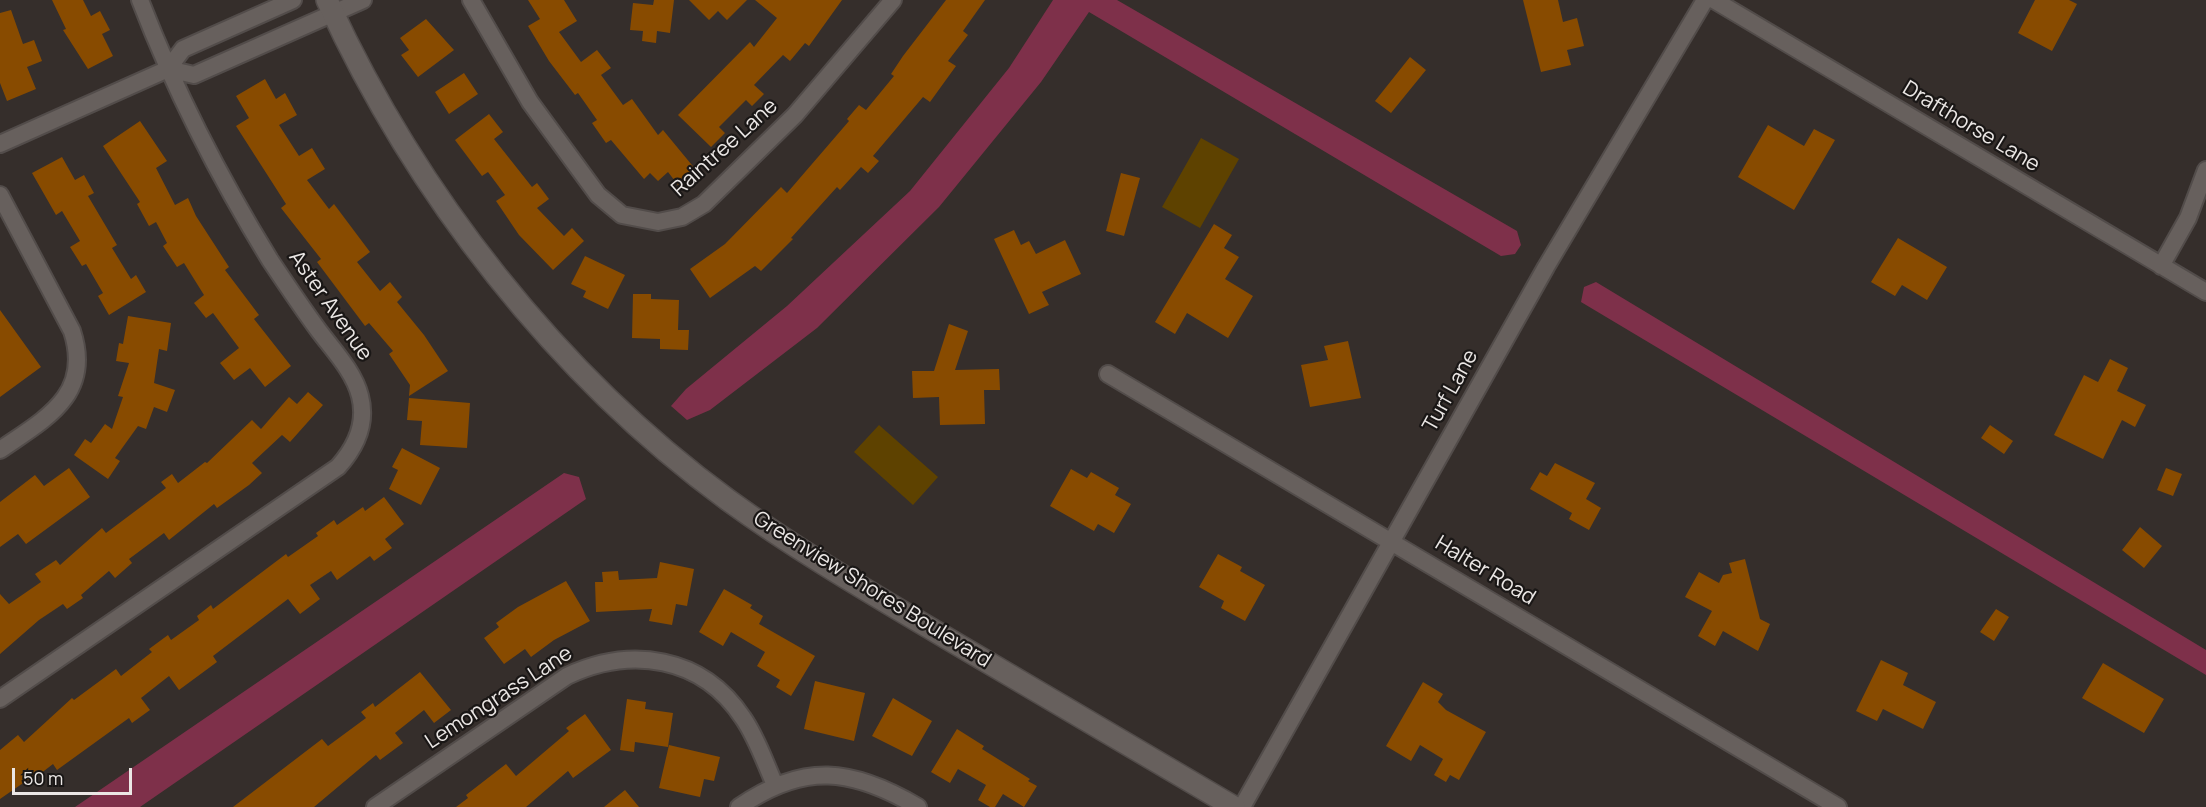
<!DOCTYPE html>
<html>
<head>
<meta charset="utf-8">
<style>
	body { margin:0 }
	#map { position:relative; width:2206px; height:807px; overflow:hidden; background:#352e2b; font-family:Manrope,sans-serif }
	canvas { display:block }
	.scale { position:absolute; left:12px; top:768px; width:120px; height:27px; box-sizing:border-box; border:3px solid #ebe7e5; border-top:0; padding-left:8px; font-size:18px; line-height:21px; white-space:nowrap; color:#ebe7e5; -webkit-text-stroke:4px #1a1716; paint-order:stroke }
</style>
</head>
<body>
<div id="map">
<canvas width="2206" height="807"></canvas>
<div class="scale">50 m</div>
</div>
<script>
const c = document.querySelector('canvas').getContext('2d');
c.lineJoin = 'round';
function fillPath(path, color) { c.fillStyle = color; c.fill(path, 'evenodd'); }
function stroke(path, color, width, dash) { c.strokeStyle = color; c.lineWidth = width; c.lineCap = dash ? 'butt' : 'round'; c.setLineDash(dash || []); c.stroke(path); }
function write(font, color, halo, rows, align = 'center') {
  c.font = font + ' Manrope,sans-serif'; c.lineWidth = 4.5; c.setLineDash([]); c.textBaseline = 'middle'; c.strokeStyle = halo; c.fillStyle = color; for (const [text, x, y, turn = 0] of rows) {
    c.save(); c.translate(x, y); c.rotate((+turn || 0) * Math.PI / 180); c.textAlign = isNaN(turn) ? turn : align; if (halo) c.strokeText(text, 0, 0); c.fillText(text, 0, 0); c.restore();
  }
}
fillPath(new Path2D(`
	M 1201,138 L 1239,159 L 1200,228 L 1162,207 Z
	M 879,425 L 938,477 L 913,505 L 854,452 Z`), '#5e4200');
fillPath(new Path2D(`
	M 1053,0 L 1117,0 L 1517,231 L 1521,245 L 1515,254 L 1501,256 L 1089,12 L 1041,82 L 939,207 L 817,328 L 710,410 L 687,420 L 671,406 L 686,389 L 787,306 L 910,191 L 1009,68 Z
	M 1596,282 L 2206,650 L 2206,675 L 1581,302 L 1584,287 Z
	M 564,473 L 579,477 L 586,499 L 140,807 L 75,807 Z`), '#7e304a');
fillPath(new Path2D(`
	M 52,0 L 83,0 L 91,16 L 100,11 L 110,30 L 102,34 L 113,56 L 88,69 L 63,30 L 66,29 Z
	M 528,0 L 564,0 L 577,21 L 559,32 L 581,62 L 597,50 L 611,68 L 601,75 L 623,105 L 632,99 L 658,135 L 663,130 L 696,170 L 678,185 L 668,172 L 658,181 L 650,173 L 644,179 L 611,140 L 606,143 L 592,123 L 597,120 L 578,93 L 575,95 L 549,61 L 528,26 L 540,19 Z
	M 654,0 L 674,0 L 670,33 L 657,31 L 656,43 L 642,41 L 643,31 L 630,30 L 633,3 L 653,5 Z
	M 689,0 L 747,0 L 727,20 L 718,11 L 709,20 Z
	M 755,0 L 842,0 L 809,46 L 805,43 L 790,61 L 783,55 L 754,85 L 764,94 L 752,106 L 746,100 L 719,127 L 725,133 L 711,147 L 678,115 L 750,42 L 754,47 L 777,18 Z
	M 946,0 L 985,0 L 963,31 L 968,35 L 948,61 L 956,66 L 930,102 L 923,97 L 873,156 L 879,161 L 868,173 L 861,167 L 840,190 L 837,187 L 791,238 L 793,239 L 761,271 L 755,266 L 710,298 L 690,269 L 725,244 L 781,187 L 787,193 L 849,121 L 847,119 L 859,105 L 866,110 L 894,76 L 891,74 L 903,56 Z
	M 1523,0 L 1558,0 L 1563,22 L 1577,18 L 1584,46 L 1567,50 L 1571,65 L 1541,72 Z
	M 2035,0 L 2069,0 L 2077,4 L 2052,51 L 2018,33 Z
	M 11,10 L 23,44 L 34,40 L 42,61 L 27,67 L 36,89 L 7,101 L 0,83 L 0,13 Z
	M 426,19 L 454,50 L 418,77 L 401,55 L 409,50 L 400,38 Z
	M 1410,57 L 1426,70 L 1391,113 L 1375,101 Z
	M 464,73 L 478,94 L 449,114 L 435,92 Z
	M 265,79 L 276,99 L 285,93 L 297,115 L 279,125 L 299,156 L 312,148 L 325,169 L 307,180 L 329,209 L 334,204 L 370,252 L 357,262 L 380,291 L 390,282 L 402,297 L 397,302 L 424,335 L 448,371 L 409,396 L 410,385 L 389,354 L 393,351 L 369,323 L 365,326 L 317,262 L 321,259 L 281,208 L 286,204 L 236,126 L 249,118 L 236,96 Z
	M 489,114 L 503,132 L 494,139 L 532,187 L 537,183 L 549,199 L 537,208 L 564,236 L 572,228 L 584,241 L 553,270 L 519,235 L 496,201 L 505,195 L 488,172 L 482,176 L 455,140 Z
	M 140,121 L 167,161 L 156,168 L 175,205 L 188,198 L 196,216 L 229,267 L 225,270 L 259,315 L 254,319 L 291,366 L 265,387 L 250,368 L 234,380 L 220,363 L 239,348 L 213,313 L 206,318 L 194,303 L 204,295 L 184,263 L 177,267 L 163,246 L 167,243 L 156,222 L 149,226 L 137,204 L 140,202 L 103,146 Z
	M 1768,125 L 1804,146 L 1814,129 L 1835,140 L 1794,210 L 1738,177 Z
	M 62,157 L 75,180 L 84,175 L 94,193 L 88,196 L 117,245 L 112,248 L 131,279 L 136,275 L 146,292 L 109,315 L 98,296 L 103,293 L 86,264 L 82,266 L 70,247 L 80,241 L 62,211 L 56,215 L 32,173 Z
	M 1121,173 L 1140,178 L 1124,236 L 1106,231 Z
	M 1214,224 L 1232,235 L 1224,248 L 1239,257 L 1225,279 L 1253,296 L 1228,338 L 1187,313 L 1175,334 L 1155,322 Z
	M 1014,230 L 1021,245 L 1029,241 L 1036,254 L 1065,240 L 1081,274 L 1042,292 L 1049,305 L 1029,314 L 994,239 Z
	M 1898,238 L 1947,267 L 1927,300 L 1902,285 L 1895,296 L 1871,282 Z
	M 585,256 L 625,275 L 608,309 L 583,297 L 586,291 L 571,284 Z
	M 633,294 L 651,294 L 651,299 L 679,300 L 678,330 L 689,330 L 688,350 L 660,349 L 660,339 L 632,338 Z
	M 0,310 L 41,367 L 0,397 Z
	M 128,316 L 171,323 L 167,351 L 159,349 L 154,383 L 175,390 L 167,412 L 154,407 L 146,429 L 138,426 L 115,458 L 120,461 L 108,479 L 74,455 L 85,439 L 91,443 L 105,424 L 112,429 L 123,397 L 118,396 L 129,363 L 116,361 L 119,343 L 123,344 Z
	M 949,324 L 968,331 L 955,370 L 999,369 L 1000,390 L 984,390 L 985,424 L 940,425 L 939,397 L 913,398 L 912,371 L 934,371 Z
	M 1348,341 L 1361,398 L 1310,407 L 1301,365 L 1328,360 L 1324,346 Z
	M 2110,359 L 2128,368 L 2117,391 L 2146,405 L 2135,427 L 2122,420 L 2103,459 L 2054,435 L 2084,375 L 2098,382 Z
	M 308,392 L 323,405 L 290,442 L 282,435 L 252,463 L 262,473 L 249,485 L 217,508 L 214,504 L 169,540 L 164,533 L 129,559 L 132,563 L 115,578 L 109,571 L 81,595 L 83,598 L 67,609 L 63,604 L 39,620 L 0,654 L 0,594 L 9,604 L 41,582 L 35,574 L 56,560 L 60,565 L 102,528 L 106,533 L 166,488 L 161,482 L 172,474 L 178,483 L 205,462 L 207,463 L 252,420 L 261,429 L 289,397 L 297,404 Z
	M 409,398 L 470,403 L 467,448 L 420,445 L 422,421 L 407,420 Z
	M 1990,425 L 2013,441 L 2004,454 L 1981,438 Z
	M 402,448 L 440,468 L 421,505 L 389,489 L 398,470 L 392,467 Z
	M 1555,463 L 1595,483 L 1586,499 L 1601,508 L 1589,530 L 1569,519 L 1572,513 L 1530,489 L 1540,472 L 1547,476 Z
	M 69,468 L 90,497 L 26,544 L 18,534 L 0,547 L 0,502 L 35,475 L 44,486 Z
	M 2166,468 L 2182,474 L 2173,496 L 2157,490 Z
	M 1071,469 L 1087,478 L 1091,472 L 1119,488 L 1115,495 L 1131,504 L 1114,533 L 1098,524 L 1094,531 L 1050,506 Z
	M 384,497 L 404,524 L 385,539 L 392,548 L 374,561 L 370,556 L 337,580 L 331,571 L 310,585 L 320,599 L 300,614 L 288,599 L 213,656 L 217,662 L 179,690 L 169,676 L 141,698 L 150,710 L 132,723 L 129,718 L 57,770 L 53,764 L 31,781 L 29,779 L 0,799 L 0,750 L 18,735 L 24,742 L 72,698 L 74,700 L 116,669 L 121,676 L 152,652 L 149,649 L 168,635 L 171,640 L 199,620 L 197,616 L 211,605 L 213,609 L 286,554 L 288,557 L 318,536 L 316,533 L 334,520 L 337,525 L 363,507 L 365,511 Z
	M 2140,527 L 2162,546 L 2144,568 L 2122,550 Z
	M 1218,554 L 1242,567 L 1240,571 L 1265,585 L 1245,621 L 1221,608 L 1224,601 L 1199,587 Z
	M 1745,559 L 1760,619 L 1770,624 L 1758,651 L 1723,631 L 1715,646 L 1698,636 L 1712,611 L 1685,597 L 1699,572 L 1719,583 L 1723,575 L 1732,573 L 1729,563 Z
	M 660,562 L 694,569 L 687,606 L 676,604 L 672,625 L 649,621 L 652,609 L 596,612 L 595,582 L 603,582 L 602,572 L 618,571 L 619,580 L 657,578 Z
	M 566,581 L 590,621 L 554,640 L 531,657 L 525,649 L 504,664 L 484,638 L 499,627 L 496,623 L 518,607 Z
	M 724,589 L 752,605 L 750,608 L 763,616 L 759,624 L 815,656 L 791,696 L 776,687 L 780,680 L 757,666 L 765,652 L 731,632 L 723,646 L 699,632 Z
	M 1996,609 L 2009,617 L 1994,641 L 1980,632 Z
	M 1881,660 L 1908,673 L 1903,685 L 1936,702 L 1923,729 L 1883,709 L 1877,721 L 1856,711 Z
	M 2103,663 L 2164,699 L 2144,733 L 2082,698 Z
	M 420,672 L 451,710 L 434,723 L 424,710 L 395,733 L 403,743 L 380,760 L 376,755 L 314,807 L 233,807 L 322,739 L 328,746 L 366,718 L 361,712 L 373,703 L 375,707 Z
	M 815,681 L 865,693 L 854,741 L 804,729 Z
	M 1423,682 L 1443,694 L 1438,702 L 1446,710 L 1486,732 L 1459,780 L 1450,775 L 1446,782 L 1434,775 L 1443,759 L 1420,745 L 1411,761 L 1386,746 Z
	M 893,698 L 932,721 L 912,756 L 872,736 Z
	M 627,699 L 646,702 L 645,709 L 673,713 L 668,747 L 635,742 L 634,752 L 620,750 Z
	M 585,714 L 611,750 L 573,778 L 568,771 L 526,807 L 456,807 L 468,798 L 466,795 L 506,764 L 516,776 L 569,731 L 566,728 Z
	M 957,729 L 984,746 L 982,749 L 1030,779 L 1028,781 L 1037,786 L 1024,807 L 1003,794 L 995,807 L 990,807 L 978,800 L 986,785 L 958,769 L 950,783 L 931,772 Z
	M 669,745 L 720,757 L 714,781 L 704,779 L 700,797 L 659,788 Z
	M 625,790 L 639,807 L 604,807 Z`), '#884b00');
const minor = new Path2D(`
	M 293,0 L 183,49 L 168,69 L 194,75 L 363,0
	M 471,0 L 530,102 L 598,195 L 622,215 L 658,222 L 682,217 L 704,204 L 795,115 L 893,0
	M 1714,0 L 2206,292
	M 0,144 L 168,69
	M 0,195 L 72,331 C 93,395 45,419 0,450
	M 2161,266 L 2188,218 L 2206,170
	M 1108,374 L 1838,807
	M 0,699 L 338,467 C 356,447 367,423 360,396 C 354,372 334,351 319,331 C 302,308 286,284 270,260 C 219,177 175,91 140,0
	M 375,807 L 567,676 C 631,646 702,656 743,718 C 757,738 765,763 775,785
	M 739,807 C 804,762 852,768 918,807
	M 1242,807 L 1546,267 L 1705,0`);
const tertiary = new Path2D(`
	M 327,0 C 415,193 557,375 728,500 C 801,553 878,597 955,643 C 1048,697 1141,752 1234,807`);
stroke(minor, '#524c4a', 20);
stroke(tertiary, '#524c4a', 24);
stroke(minor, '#67605d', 16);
stroke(tertiary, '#67605d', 21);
write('21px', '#ebe7e5', '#1a1716', [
	["Drafthorse Lane",1971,127,31],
	["Raintree Lane",725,148,-42],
	["Aster Avenue",330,306,55],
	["Turf Lane",1451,391,-61],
	["Halter Road",1485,571,31],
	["Greenview Shores Boulevard",872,590,32],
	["Lemongrass Lane",499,698,-33]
]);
</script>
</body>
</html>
